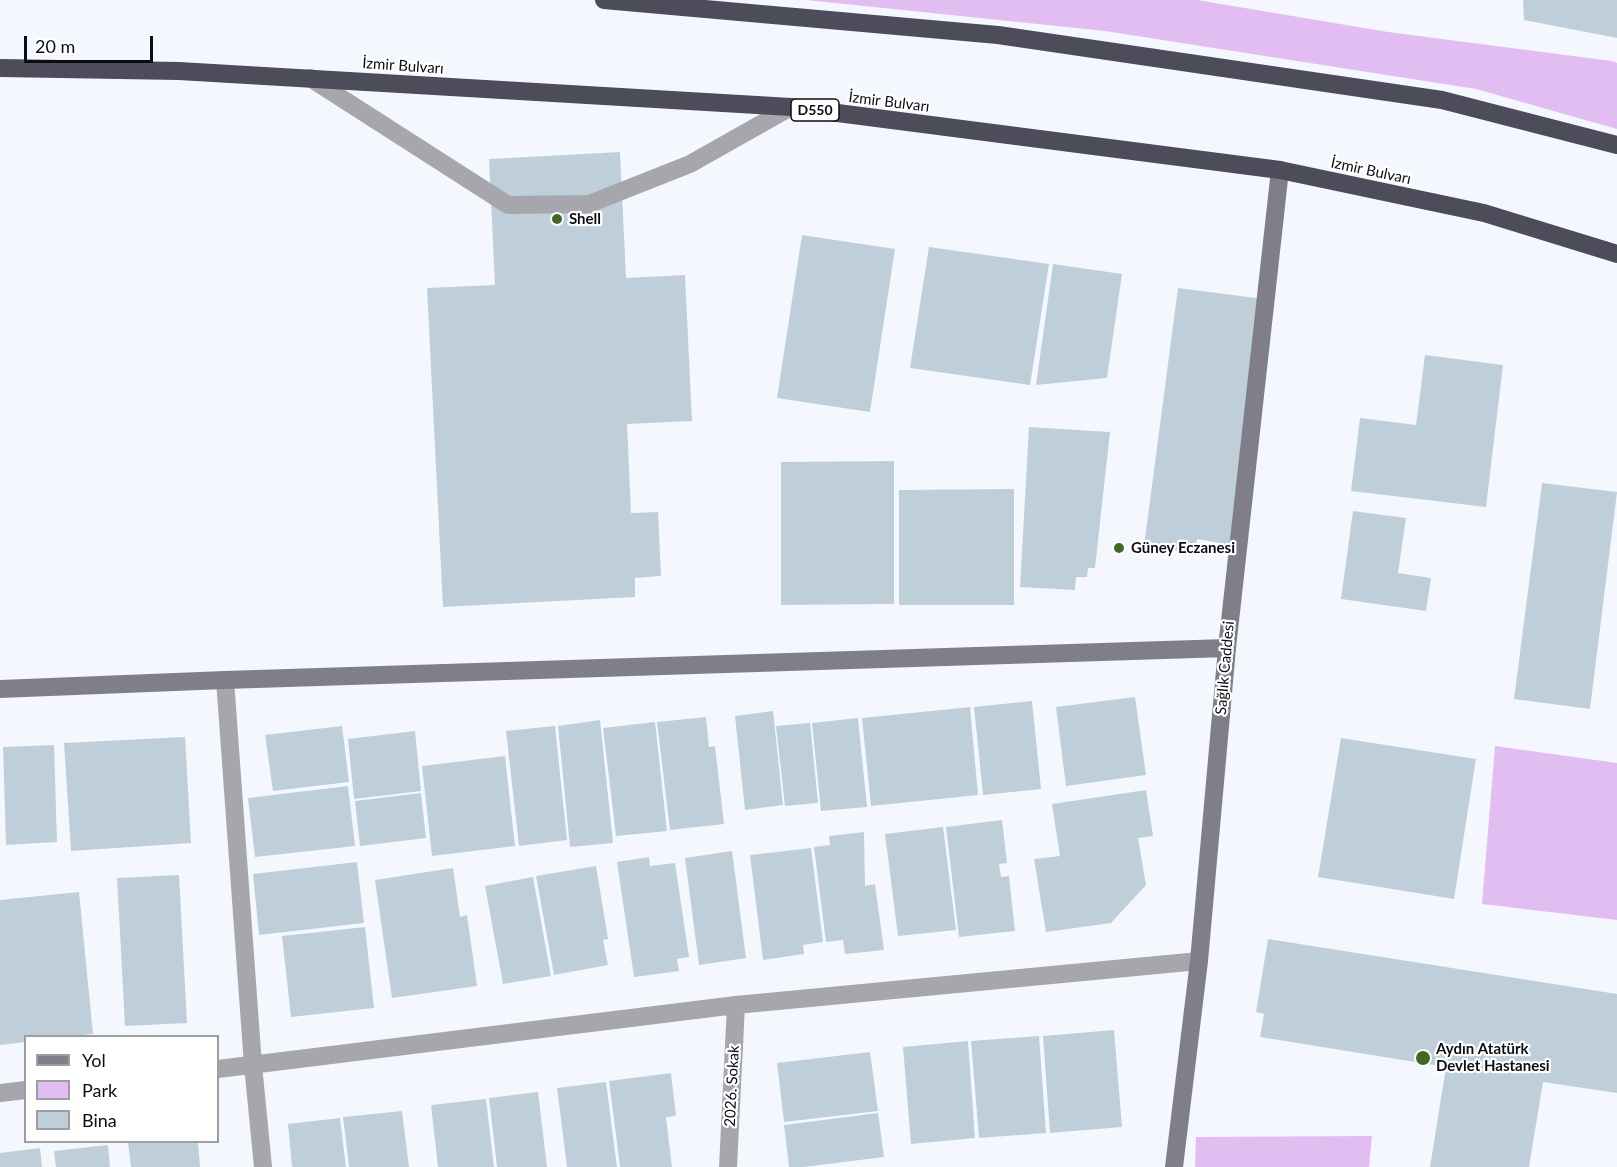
<!DOCTYPE html>
<html>
<head>
<meta charset="utf-8">
<style>
	body { margin:0 }
	#map { position:relative; width:1617px; height:1167px; overflow:hidden; background:#f4f8fe; font-family:Lato,sans-serif }
	canvas { display:block }
	.legend { position:absolute; left:24px; top:1035px; width:195px; height:108px; box-sizing:border-box; background:#fff; border:2px solid #9d9ea0; margin:0; padding:8px 10px; list-style:none; font-size:18px; color:#0b0d12 }
	.legend li { display:flex; align-items:center; gap:12px; height:30px }
	.legend b { width:30px; border:2px solid #9d9ea0 }
	.scale { position:absolute; left:24px; top:36px; width:129px; height:27px; box-sizing:border-box; border:3px solid #0b0d12; border-top:0; padding-left:8px; font-size:18px; line-height:21px; white-space:nowrap; color:#0b0d12; -webkit-text-stroke:4px #fff; paint-order:stroke }
</style>
</head>
<body>
<div id="map">
<canvas width="1617" height="1167"></canvas>
<ul class="legend">
<li><b style="height:8px;background:#807f89"></b>Yol</li>
<li><b style="height:16px;background:#e1bdf1"></b>Park</li>
<li><b style="height:16px;background:#bfcfd9"></b>Bina</li>
</ul>
<div class="scale">20 m</div>
</div>
<script>
const c = document.querySelector('canvas').getContext('2d');
c.lineJoin = 'round';
function fillPath(path, color) { c.fillStyle = color; c.fill(path, 'evenodd'); }
function stroke(path, color, width, dash) { c.strokeStyle = color; c.lineWidth = width; c.lineCap = dash ? 'butt' : 'round'; c.setLineDash(dash || []); c.stroke(path); }
function write(font, color, halo, rows, align = 'center') {
  c.font = font + ' Lato,sans-serif'; c.lineWidth = 4.5; c.setLineDash([]); c.textBaseline = 'middle'; c.strokeStyle = halo; c.fillStyle = color; for (const [text, x, y, turn = 0] of rows) {
    c.save(); c.translate(x, y); c.rotate((+turn || 0) * Math.PI / 180); c.textAlign = isNaN(turn) ? turn : align; if (halo) c.strokeText(text, 0, 0); c.fillText(text, 0, 0); c.restore();
  }
}
fillPath(new Path2D(`
	M 806,0 L 1197,0 L 1388,32 L 1612,61 L 1617,63 L 1617,129 L 1476,89 L 1105,31 Z
	M 1495,746 L 1617,763 L 1617,920 L 1482,904 Z
	M 1372,1136 L 1369,1167 L 1195,1167 L 1196,1137 Z`), '#e1bdf1');
fillPath(new Path2D(`
	M 1523,0 L 1617,0 L 1617,38 L 1524,20 Z
	M 620,152 L 626,278 L 685,275 L 692,421 L 627,424 L 631,513 L 658,512 L 661,576 L 635,578 L 635,597 L 443,607 L 427,288 L 495,285 L 489,159 Z
	M 802,235 L 895,249 L 870,412 L 777,398 Z
	M 929,247 L 1049,264 L 1030,385 L 910,368 Z
	M 1053,264 L 1122,274 L 1107,378 L 1036,385 Z
	M 1178,288 L 1264,299 L 1231,545 L 1197,539 L 1195,553 L 1144,546 Z
	M 1425,355 L 1503,365 L 1486,507 L 1351,491 L 1360,418 L 1416,425 Z
	M 1029,427 L 1110,432 L 1095,568 L 1088,568 L 1087,577 L 1076,577 L 1075,590 L 1020,587 Z
	M 894,461 L 894,604 L 781,605 L 781,462 Z
	M 1542,483 L 1617,492 L 1590,709 L 1514,699 Z
	M 1014,489 L 1014,605 L 899,605 L 899,490 Z
	M 1353,511 L 1406,518 L 1398,573 L 1431,578 L 1426,611 L 1341,599 Z
	M 1135,697 L 1146,775 L 1066,786 L 1056,707 Z
	M 1032,701 L 1041,789 L 983,795 L 974,707 Z
	M 970,707 L 978,795 L 871,806 L 862,718 Z
	M 773,711 L 783,805 L 745,810 L 735,716 Z
	M 706,717 L 709,747 L 715,746 L 724,824 L 670,830 L 657,722 Z
	M 858,718 L 867,807 L 821,811 L 812,723 Z
	M 600,720 L 613,843 L 570,847 L 558,726 Z
	M 655,722 L 667,831 L 616,836 L 603,728 Z
	M 810,723 L 818,803 L 785,806 L 776,726 Z
	M 342,726 L 349,782 L 273,791 L 265,735 Z
	M 555,726 L 567,840 L 519,846 L 506,731 Z
	M 415,731 L 421,791 L 354,799 L 348,739 Z
	M 185,737 L 191,843 L 71,851 L 64,743 Z
	M 1341,738 L 1476,759 L 1454,899 L 1318,877 Z
	M 54,745 L 57,842 L 6,845 L 3,747 Z
	M 505,756 L 515,846 L 432,856 L 422,766 Z
	M 348,786 L 355,846 L 255,857 L 248,798 Z
	M 1146,790 L 1153,836 L 1138,838 L 1146,885 L 1111,923 L 1046,932 L 1034,859 L 1060,856 L 1052,804 Z
	M 421,793 L 426,838 L 360,846 L 355,801 Z
	M 1002,820 L 1007,863 L 999,864 L 1001,877 L 1009,876 L 1015,931 L 959,937 L 946,827 Z
	M 943,827 L 956,930 L 898,936 L 885,834 Z
	M 864,832 L 865,886 L 875,884 L 884,950 L 845,954 L 843,940 L 826,942 L 814,847 L 830,845 L 829,836 Z
	M 811,848 L 823,942 L 803,945 L 804,954 L 763,960 L 750,855 Z
	M 732,851 L 746,958 L 699,965 L 685,858 Z
	M 649,857 L 650,866 L 675,863 L 689,957 L 677,959 L 679,971 L 634,977 L 617,862 Z
	M 357,862 L 364,923 L 259,935 L 253,874 Z
	M 596,866 L 608,939 L 603,940 L 608,965 L 554,975 L 536,876 Z
	M 453,868 L 460,917 L 467,915 L 477,986 L 392,998 L 375,880 Z
	M 179,875 L 187,1023 L 125,1026 L 117,878 Z
	M 533,877 L 551,976 L 503,984 L 485,886 Z
	M 79,892 L 93,1034 L 72,1036 L 26,1036 L 26,1042 L 0,1045 L 0,900 Z
	M 365,927 L 374,1008 L 291,1017 L 282,936 Z
	M 1268,939 L 1617,994 L 1617,1093 L 1543,1082 L 1529,1167 L 1430,1167 L 1446,1067 L 1260,1037 L 1264,1014 L 1256,1012 Z
	M 1114,1030 L 1122,1127 L 1050,1133 L 1043,1036 Z
	M 1039,1036 L 1046,1133 L 979,1138 L 971,1041 Z
	M 968,1041 L 975,1138 L 911,1144 L 903,1047 Z
	M 870,1052 L 878,1111 L 784,1122 L 777,1063 Z
	M 671,1073 L 676,1116 L 666,1117 L 672,1167 L 620,1167 L 609,1081 Z
	M 606,1082 L 617,1167 L 567,1167 L 557,1088 Z
	M 538,1092 L 547,1167 L 497,1167 L 489,1098 Z
	M 486,1099 L 494,1167 L 438,1167 L 431,1105 Z
	M 402,1111 L 409,1167 L 349,1167 L 343,1117 Z
	M 878,1113 L 884,1157 L 804,1167 L 789,1167 L 784,1125 Z
	M 340,1118 L 346,1167 L 292,1167 L 288,1124 Z
	M 128,1142 L 198,1142 L 200,1167 L 131,1167 Z
	M 108,1145 L 110,1167 L 56,1167 L 54,1151 Z
	M 40,1148 L 42,1167 L 0,1167 L 0,1153 Z`), '#bfcfd9');
stroke(new Path2D(`
	M 310,78 L 508,205 L 589,204 L 690,164 L 791,107`), '#a7a6ad', 18);
stroke(new Path2D(`
	M 225,680 L 253,1065 L 263,1167
	M 218,1069 L 736,1005 L 1199,961
	M 0,1093 L 26,1090
	M 728,1167 L 736,1005`), '#a7a6ad', 18);
stroke(new Path2D(`
	M 0,689 L 225,680 L 1227,648
	M 1174,1167 L 1199,961 L 1227,648 L 1280,170`), '#807f89', 18);
stroke(new Path2D(`
	M 604,0 L 998,35 L 1442,100 L 1617,145
	M 0,68 L 179,71 L 791,107 L 1280,170 L 1484,213 L 1617,254`), '#4d4c5a', 18);
for (const [x, y, r, color] of [
	[557,219,6,"#426923"],
	[1119,548,6,"#426923"],
	[1423,1058,8,"#426923"]
]) { const dot = new Path2D(); dot.arc(x, y, r, 0, 2 * Math.PI); c.fillStyle = color; c.fill(dot); stroke(dot, '#fff', 2); }
for (const [x, y, w] of [
	[815,110,48]
]) { const box = new Path2D(); box.roundRect(x - w / 2, y - 11, w, 22, 4.5); c.fillStyle = '#fff'; c.fill(box); stroke(box, '#0b0d12', 1.5); }
write('bold 14px', '#0b0d12', null, [
	["D550",815,110]
]);
write('15px', '#0b0d12', '#fff', [
	["İzmir Bulvarı",403,66,4],
	["İzmir Bulvarı",889,102,7],
	["İzmir Bulvarı",1371,171,12],
	["Sağlık Caddesi",1225,668,-85],
	["2026. Sokak",732,1086,-87]
]);
write('bold 15px', '#0b0d12', '#fff', [
	["Shell",569,219],
	["Güney Eczanesi",1131,548],
	["Aydın Atatürk",1436,1049],
	["Devlet Hastanesi",1436,1066]
], 'left');
</script>
</body>
</html>
